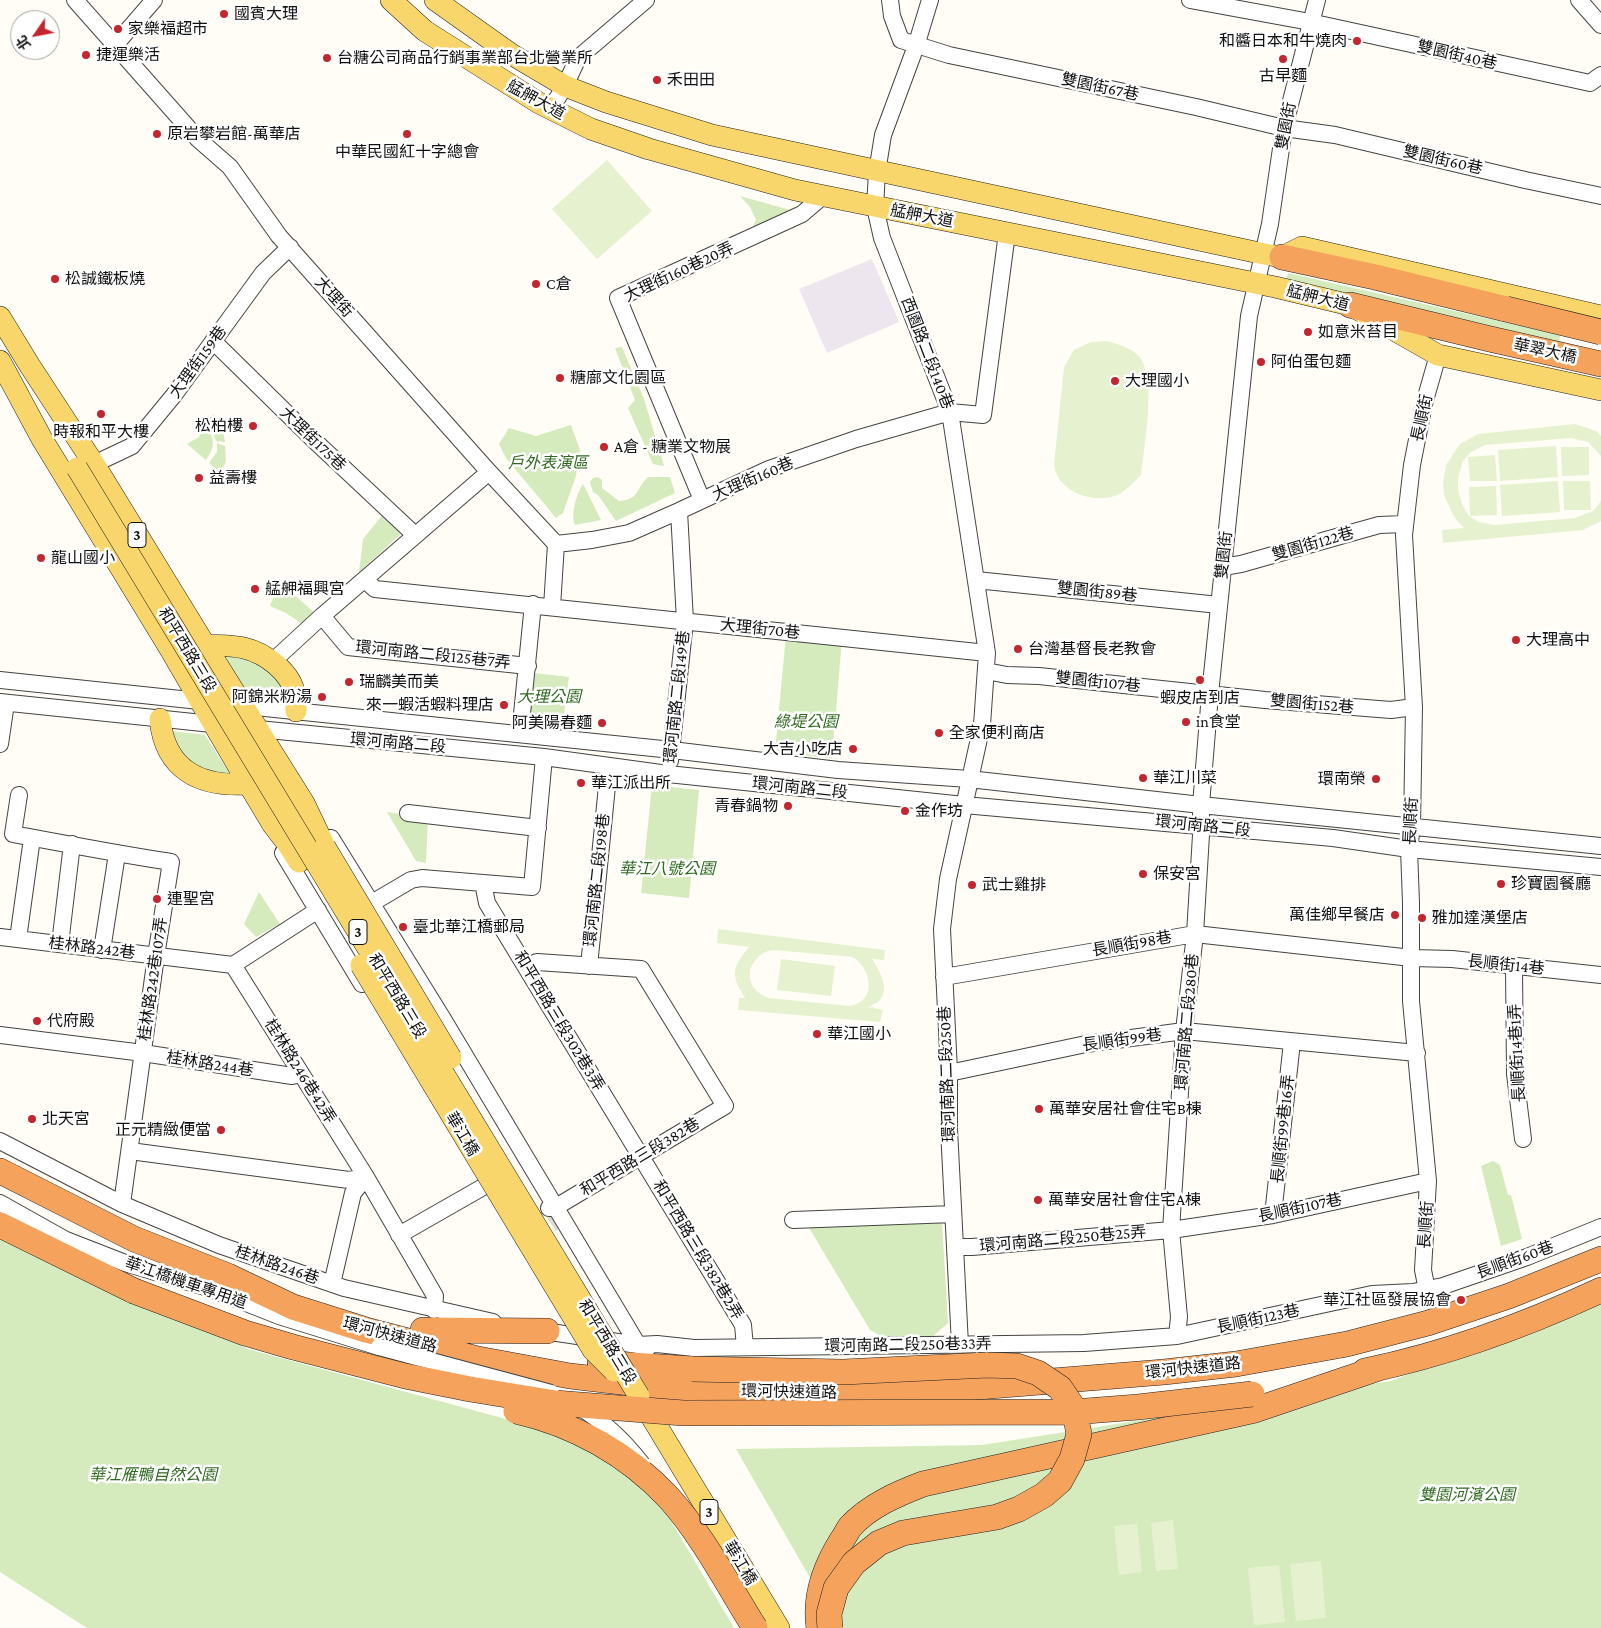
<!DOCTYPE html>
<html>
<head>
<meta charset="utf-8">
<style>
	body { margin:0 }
	#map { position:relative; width:1601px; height:1628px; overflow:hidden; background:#fffdf5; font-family:"Crimson Pro","Noto Sans TC",serif }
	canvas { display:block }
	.north { position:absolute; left:10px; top:10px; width:50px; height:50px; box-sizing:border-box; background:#fff; border:1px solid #a0a0a0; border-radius:50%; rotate:237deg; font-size:14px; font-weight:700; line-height:20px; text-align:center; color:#111 }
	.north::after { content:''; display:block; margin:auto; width:18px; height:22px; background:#c4262e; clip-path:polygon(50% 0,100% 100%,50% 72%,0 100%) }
</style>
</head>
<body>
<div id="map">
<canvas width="1601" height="1628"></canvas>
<div class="north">北</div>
</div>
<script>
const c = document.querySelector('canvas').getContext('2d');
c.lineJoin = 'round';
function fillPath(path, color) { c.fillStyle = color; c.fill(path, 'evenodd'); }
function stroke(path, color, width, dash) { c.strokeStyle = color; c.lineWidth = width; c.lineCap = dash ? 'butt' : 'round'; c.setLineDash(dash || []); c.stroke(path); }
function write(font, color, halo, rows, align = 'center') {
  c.font = font + ' "Crimson Pro","Noto Sans TC",serif'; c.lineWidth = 5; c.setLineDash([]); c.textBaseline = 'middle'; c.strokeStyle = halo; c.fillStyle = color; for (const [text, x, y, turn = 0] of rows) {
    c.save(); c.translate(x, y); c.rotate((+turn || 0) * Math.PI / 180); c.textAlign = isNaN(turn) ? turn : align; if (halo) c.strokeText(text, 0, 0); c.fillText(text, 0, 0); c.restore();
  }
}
fillPath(new Path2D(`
	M 872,259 L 899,322 L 827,353 L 799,289 Z`), '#eee6ef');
fillPath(new Path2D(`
	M 740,196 L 790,210 L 753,227 L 756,220 L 750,207 Z
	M 1288,273 L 1560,335 L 1559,343 L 1286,280 Z
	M 622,347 L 644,399 L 664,466 L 653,464 L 628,408 L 635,400 L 615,348 Z
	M 214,414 L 224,436 L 225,442 L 216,441 L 208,420 Z
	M 207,425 C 214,441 216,445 206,460 L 187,444 L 199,437 L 203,427 Z
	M 571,425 L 580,450 L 576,476 L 563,513 L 556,518 L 506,458 L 499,444 L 509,428 L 536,436 Z
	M 217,443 L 225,446 L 226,461 L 221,473 L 209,463 L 217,452 Z
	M 598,477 L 602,480 L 602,488 L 619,501 C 641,499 635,489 648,477 L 670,477 L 675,493 L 616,521 L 598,495 L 593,492 L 590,482 L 593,478 Z
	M 583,484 L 601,520 L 575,525 C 570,515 577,492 583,484 Z
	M 383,514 L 401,534 L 359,572 L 363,539 Z
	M 280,582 L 318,616 L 305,626 L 286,613 L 270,606 Z
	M 786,635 L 842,639 L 832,758 L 838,759 L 775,752 Z
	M 230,652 L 266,663 L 290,694 L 284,699 L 248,695 L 226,660 Z
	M 534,673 L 569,677 L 563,721 L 529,718 Z
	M 172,731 L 205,735 L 231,776 L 230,779 L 182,760 Z
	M 652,785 L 699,790 L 689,898 L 641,893 Z
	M 387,812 L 428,818 L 426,863 L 416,861 Z
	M 259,892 L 280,924 L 256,937 L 244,924 Z
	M 1493,1161 L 1500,1165 L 1508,1195 L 1511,1195 L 1522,1239 L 1501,1246 L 1481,1166 Z
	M 942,1222 L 948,1323 L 932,1337 L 881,1336 L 870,1330 L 808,1226 Z
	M 0,1232 L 248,1349 L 631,1453 L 734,1628 L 87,1628 L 0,1572 Z
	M 1601,1299 L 1601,1628 L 839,1628 L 736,1449 L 982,1445 L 1391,1381 Z`), '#d5ebbd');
fillPath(new Path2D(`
	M 607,160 L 652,211 L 597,259 L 552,209 Z
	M 1107,341 C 1120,345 1133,348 1141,359 C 1156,383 1144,447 1141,475 C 1134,482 1126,491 1117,495 C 1098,503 1072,496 1060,480 C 1057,476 1055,470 1054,465 L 1064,367 L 1074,350 L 1091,342 Z
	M 1575,424 L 1596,431 L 1601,436 L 1601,456 L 1588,442 L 1571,438 L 1485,445 L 1471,452 L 1463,461 L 1458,478 L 1458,490 L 1462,504 L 1469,516 L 1479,522 L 1494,525 L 1575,518 L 1593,511 L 1601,501 L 1601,521 L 1583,530 L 1443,543 L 1442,530 L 1464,528 L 1454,517 L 1444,495 L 1443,484 L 1446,465 L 1460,444 L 1478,434 Z
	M 1556,446 L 1558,477 L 1500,481 L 1498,450 Z
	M 1561,447 L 1589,447 L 1589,475 L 1562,476 Z
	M 1495,455 L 1497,481 L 1470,481 L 1468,457 Z
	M 1558,481 L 1560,512 L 1502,516 L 1500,485 Z
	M 1563,481 L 1590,481 L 1591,510 L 1564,510 Z
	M 1496,486 L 1497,515 L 1470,516 L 1469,487 Z
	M 718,929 L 885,950 L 884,960 L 872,959 C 879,970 891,989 879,1001 C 877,1003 872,1005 869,1007 L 883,1010 L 880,1022 L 738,1010 L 739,998 L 745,998 C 730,974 732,968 749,947 L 717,943 ZM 773,950 L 853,957 C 872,970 877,1001 850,1006 L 769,998 C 755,993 748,984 750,969 C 755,959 762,951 773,950 Z
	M 781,959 L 835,966 L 831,996 L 777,990 Z
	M 1173,1520 L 1178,1569 L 1156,1571 L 1151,1523 Z
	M 1137,1524 L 1142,1572 L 1119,1575 L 1114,1526 Z
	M 1321,1561 L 1326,1618 L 1296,1621 L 1290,1564 Z
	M 1279,1565 L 1285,1622 L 1254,1625 L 1248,1568 Z`), '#e6f2cf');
stroke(new Path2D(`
	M 531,1237 L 556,1221`), '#dbdad3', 16, [16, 8]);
const minor = new Path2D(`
	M 75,0 L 198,139 L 230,167 L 279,236 L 489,472 L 556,544 L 552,607
	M 890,0 L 892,16 L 901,40 L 949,55 L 1196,107 L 1284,128 L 1335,135 L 1525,180 L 1601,196
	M 930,0 L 916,46 L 883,135 L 877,172 L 875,207 L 882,238 L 950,412 L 987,653 L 982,725 L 948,879 L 942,929 L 949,1071 L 949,1129 L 960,1345
	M 1190,0 L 1310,22 L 1590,83 L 1601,75
	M 1579,0 L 1601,25
	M 115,45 L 154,0
	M 550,110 L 565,86 L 578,58 L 646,0
	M 213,341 L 318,444 L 415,535
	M 94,464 L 132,446 L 174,395 L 263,273 L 290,247
	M 702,500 L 618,298 L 802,214 L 823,196
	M 556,544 L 592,540 L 629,533 L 679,511 L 769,469 L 856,439 L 950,412 L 983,415 L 1007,233
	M 1223,567 L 1241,564 L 1379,525 L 1404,524
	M 365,580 L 375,589 L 987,653
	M 976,580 L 1219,605
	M 322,616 L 348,647 L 528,666
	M 272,662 L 322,616 L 489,472
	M 986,671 L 1007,675 L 1039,676 L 1265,700 L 1391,710 L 1414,707
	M 0,680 L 209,702
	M 0,702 L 222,725
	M 236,705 L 672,750 L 838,770 L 969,779 L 1201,805 L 1601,846
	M 248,728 L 544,757 L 668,774 L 964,805 L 1333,838 L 1409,849 L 1601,867
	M 520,734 L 533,604
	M 0,744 L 6,703
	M 670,761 L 685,621 L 679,511
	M 19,795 L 13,834 C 66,844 118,854 171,862 L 156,956 L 122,1204
	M 408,813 L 538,828
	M 331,838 L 443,1019 L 638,1345
	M 283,853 L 362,984
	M 483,883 L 487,903 L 743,1325 L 745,1347
	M 372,903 L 411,880 L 422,878 L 532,887 L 544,757
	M 0,937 L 233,965 L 318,910
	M 18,939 L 32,838
	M 60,944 L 72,844
	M 102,950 L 117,854
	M 233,965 L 366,1177 L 435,1296 L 434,1310
	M 526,966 L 537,962 L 641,969 L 725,1106 L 556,1207 L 549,1208
	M 589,966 L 609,766
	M 1514,967 L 1515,1074 L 1523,1139
	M 944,977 L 1195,934 L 1412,958 L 1452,959 L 1601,975
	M 0,1035 L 143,1053 L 292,1076 L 301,1074
	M 949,1073 L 1086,1044 L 1184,1031 L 1417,1053
	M 0,1141 L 122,1204 L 219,1245 L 344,1288 L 493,1322
	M 130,1151 L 349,1180 L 366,1177
	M 0,1203 L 66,1240 L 125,1263 L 208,1288 L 279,1316 L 379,1347
	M 1273,1215 L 1292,1042
	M 793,1220 L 953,1214
	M 399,1235 L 483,1187
	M 955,1247 L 972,1247 L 1171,1230 L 1273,1215 L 1428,1181
	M 332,1284 L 353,1193 L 366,1177
	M 1427,1290 L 1423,1270 L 1428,1181 L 1411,1001 L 1411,903 L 1409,849 L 1412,826 L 1414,707 L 1404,535 L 1412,465 L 1424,404 L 1438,355
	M 537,1330 L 638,1345 L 647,1349
	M 1177,1336 L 1179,1317 L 1171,1230 L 1184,1031 L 1195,934 L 1201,835 L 1201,805 L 1210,694 L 1249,316 L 1270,224 L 1284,128 L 1317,0
	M 638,1345 L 657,1344 L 694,1348 L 1084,1343 L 1177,1336 L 1372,1294 L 1413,1292 L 1443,1286 L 1527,1257 L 1601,1227`);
const major = new Path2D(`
	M 391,0 L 425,31 L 539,103 L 591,129 L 649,149 L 795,190 L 1275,287 L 1350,305 L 1438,355 L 1601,390
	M 435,0 L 511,54 L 565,86 L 606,102 L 712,135 L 1264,254 L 1282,257 L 1302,247 L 1601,316
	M 0,317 L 30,366 L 94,464 L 205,645 L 304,803 L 325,847
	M 0,361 L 42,439 L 170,649 L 252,790 L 273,825 L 287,843 L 299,862
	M 205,645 C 217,646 231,645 244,648 C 265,653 292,672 295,696 C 296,701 296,706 296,711
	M 160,719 C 165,771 201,787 248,784
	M 640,1398 L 779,1628`);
const highway = new Path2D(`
	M 1282,257 L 1375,277 L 1506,309
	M 1350,305 L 1490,339 L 1601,364
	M 0,1171 L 134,1239 L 228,1276 L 293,1307 L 366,1330 L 478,1359 L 570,1376 L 690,1390 L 835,1394 L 953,1389 L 1164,1372 L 1236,1364 L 1347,1344 L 1428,1323 L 1509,1296 L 1601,1259
	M 0,1225 L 134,1291
	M 423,1330 L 547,1331
	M 600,1363 L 692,1369
	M 1365,1371 C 1446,1354 1526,1325 1601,1290
	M 819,1628 C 814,1596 825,1567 842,1540 C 845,1536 847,1531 850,1527 C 869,1506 897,1494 923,1484 L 1255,1410 L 1382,1367`);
stroke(minor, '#444', 18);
stroke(major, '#222', 22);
stroke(highway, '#222', 26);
stroke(minor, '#fff', 16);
stroke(major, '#f9d66b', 21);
stroke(highway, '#f5a25d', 25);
const minorBridge = new Path2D(`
	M 379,1347 L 551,1393
	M 579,1407 C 605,1422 624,1441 642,1464`);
const majorBridge = new Path2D(`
	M 77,468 L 639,1396
	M 325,847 L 451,1058
	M 361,965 L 593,1350 L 614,1371`);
const highwayBridge = new Path2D(`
	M 1506,309 L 1601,332
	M 134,1291 L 245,1333 L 293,1347 L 405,1376 L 470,1389 L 555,1403 L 683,1413 L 1073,1412 L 1138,1407 L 1252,1394
	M 692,1369 L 843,1372 L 987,1365 L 1017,1366 L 1038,1373 L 1060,1388 L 1074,1409 L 1079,1434 L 1072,1459 L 1060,1481 L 1044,1495 L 1019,1509 L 997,1517 L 903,1533 L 879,1543 L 854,1563 L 836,1588 L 829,1614 L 830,1628
	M 516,1411 C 574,1424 628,1454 669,1498 C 703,1536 728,1585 755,1628`);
stroke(minorBridge, '#444', 18, []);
stroke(majorBridge, '#222', 22, []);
stroke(highwayBridge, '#222', 26, []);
stroke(minorBridge, '#fff', 16);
stroke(majorBridge, '#f9d66b', 21);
stroke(highwayBridge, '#f5a25d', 25);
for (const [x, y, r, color] of [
	[224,14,5,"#c4262e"],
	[118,29,5,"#c4262e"],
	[1357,41,5,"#c4262e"],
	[86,55,5,"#c4262e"],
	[327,58,5,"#c4262e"],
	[1283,59,5,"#c4262e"],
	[657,80,5,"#c4262e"],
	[157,134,5,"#c4262e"],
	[407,134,5,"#c4262e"],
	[55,279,5,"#c4262e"],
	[536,284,5,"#c4262e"],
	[1308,332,5,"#c4262e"],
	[1261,362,5,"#c4262e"],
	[560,378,5,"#c4262e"],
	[1115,381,5,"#c4262e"],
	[101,414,5,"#c4262e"],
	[253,426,5,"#c4262e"],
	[604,447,5,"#c4262e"],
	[199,478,5,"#c4262e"],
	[41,558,5,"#c4262e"],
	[255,589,5,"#c4262e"],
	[1516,640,5,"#c4262e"],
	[1018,649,5,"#c4262e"],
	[1200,680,5,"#c4262e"],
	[349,682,5,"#c4262e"],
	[322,697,5,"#c4262e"],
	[504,705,5,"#c4262e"],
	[1186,722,5,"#c4262e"],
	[602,723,5,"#c4262e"],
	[939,733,5,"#c4262e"],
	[853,749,5,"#c4262e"],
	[1143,778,5,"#c4262e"],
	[1376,779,5,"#c4262e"],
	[581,783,5,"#c4262e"],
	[788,806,5,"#c4262e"],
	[905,811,5,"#c4262e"],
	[1143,874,5,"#c4262e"],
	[1501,884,5,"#c4262e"],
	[972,885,5,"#c4262e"],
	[157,899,5,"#c4262e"],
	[1395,915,5,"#c4262e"],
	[1422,918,5,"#c4262e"],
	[403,927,5,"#c4262e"],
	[37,1021,5,"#c4262e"],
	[817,1034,5,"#c4262e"],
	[1039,1109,5,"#c4262e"],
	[32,1119,5,"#c4262e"],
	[221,1130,5,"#c4262e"],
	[1038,1200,5,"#c4262e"],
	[1461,1300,5,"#c4262e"]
]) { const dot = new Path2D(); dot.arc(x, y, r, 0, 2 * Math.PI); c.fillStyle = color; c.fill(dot); stroke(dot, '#fff', 2); }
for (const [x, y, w] of [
	[137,535,18],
	[358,932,18],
	[709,1512,18]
]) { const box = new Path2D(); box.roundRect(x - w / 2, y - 12.5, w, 25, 4); c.fillStyle = '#fff'; c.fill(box); stroke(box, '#111', 1); }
write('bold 15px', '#111', null, [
	["3",137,535],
	["3",358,932],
	["3",709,1512]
]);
write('16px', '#111', '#fff', [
	["國賓大理",234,14],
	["家樂福超市",128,29],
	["和醬日本和牛燒肉",1347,41,"right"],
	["捷運樂活",96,55],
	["台糖公司商品行銷事業部台北營業所",337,58],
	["古早麵",1283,76,"center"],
	["禾田田",667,80],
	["原岩攀岩館-萬華店",167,134],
	["中華民國紅十字總會",407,152,"center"],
	["松誠鐵板燒",65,279],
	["C倉",546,284],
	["如意米苔目",1318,332],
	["阿伯蛋包麵",1271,362],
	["糖廍文化園區",570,378],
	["大理國小",1125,381],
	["松柏樓",243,426,"right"],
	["時報和平大樓",101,432,"center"],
	["A倉 - 糖業文物展",614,447],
	["益壽樓",209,478],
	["龍山國小",51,558],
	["艋舺福興宮",265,589],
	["大理高中",1526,640],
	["台灣基督長老教會",1028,649],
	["瑞麟美而美",359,682],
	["阿錦米粉湯",312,697,"right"],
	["蝦皮店到店",1200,698,"center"],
	["來一蝦活蝦料理店",494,705,"right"],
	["in食堂",1196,722],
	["阿美陽春麵",592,723,"right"],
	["全家便利商店",949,733],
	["大吉小吃店",843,749,"right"],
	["華江川菜",1153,778],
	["環南榮",1366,779,"right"],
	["華江派出所",591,783],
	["青春鍋物",778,806,"right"],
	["金作坊",915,811],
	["保安宮",1153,874],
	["珍寶園餐廳",1511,884],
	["武士雞排",982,885],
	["連聖宮",167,899],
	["萬佳鄉早餐店",1385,915,"right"],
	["雅加達漢堡店",1432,918],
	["臺北華江橋郵局",413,927],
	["代府殿",47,1021],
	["華江國小",827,1034],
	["萬華安居社會住宅B棟",1049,1109],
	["北天宮",42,1119],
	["正元精緻便當",211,1130,"right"],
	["萬華安居社會住宅A棟",1048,1200],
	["華江社區發展協會",1451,1300,"right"]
], 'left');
write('16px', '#111', '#fff', [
	["雙園街40巷",1457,55,13],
	["雙園街67巷",1100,87,12],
	["艋舺大道",536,100,29],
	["雙園街",1286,126,-79],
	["雙園街60巷",1443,160,13],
	["艋舺大道",922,216,11],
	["大理街160巷20弄",679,272,-25],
	["大理街",334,297,48],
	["艋舺大道",1318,298,14],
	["華翠大橋",1545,351,12],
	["西園路二段140巷",927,353,69],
	["大理街159巷",198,362,-54],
	["長順街",1422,418,-78],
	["大理街175巷",313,439,44],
	["大理街160巷",753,479,-23],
	["雙園街122巷",1313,544,-16],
	["雙園街",1224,555,-84],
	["雙園街89巷",1097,592,6],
	["大理街70巷",760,629,6],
	["和平西路三段",187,650,59],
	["環河南路二段125巷7弄",433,655,6],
	["雙園街107巷",1098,682,6],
	["環河南路二段149巷",677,697,-84],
	["雙園街152巷",1312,704,5],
	["環河南路二段",398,743,5],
	["環河南路二段",800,788,6],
	["長順街",1411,821,-87],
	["環河南路二段",1203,826,6],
	["環河南路二段198巷",597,880,-84],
	["長順街98巷",1132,944,-10],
	["桂林路242巷",92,948,7],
	["長順街14巷",1506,965,6],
	["桂林路242巷107弄",153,979,-82],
	["和平西路三段",397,996,59],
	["和平西路三段302巷3弄",559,1021,59],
	["環河南路二段280巷",1187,1022,-85],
	["長順街99巷",1122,1040,-8],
	["長順街14巷1弄",1517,1053,-93],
	["桂林路244巷",210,1064,9],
	["桂林路246巷42弄",300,1071,58],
	["環河南路二段250巷",947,1074,-92],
	["長順街99巷16弄",1283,1129,-84],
	["華江橋",462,1134,59],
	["和平西路三段382巷",640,1157,-31],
	["長順街107巷",1300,1208,-12],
	["長順街",1426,1225,-86],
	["環河南路二段250巷25弄",1063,1239,-5],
	["和平西路三段382巷2弄",698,1250,59],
	["長順街60巷",1515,1260,-20],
	["桂林路246巷",277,1265,19],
	["華江橋機車專用道",186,1283,19],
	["長順街123巷",1258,1319,-12],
	["環河快速道路",390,1335,15],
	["和平西路三段",607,1342,59],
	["環河南路二段250巷33弄",908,1345,-1],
	["環河快速道路",1193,1368,-6],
	["環河快速道路",789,1392,1],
	["華江橋",740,1563,59]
]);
write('italic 16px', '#2f6b1f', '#fff', [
	["戶外表演區",548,463],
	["大理公園",549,697],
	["綠堤公園",806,722],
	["華江八號公園",667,869],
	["華江雁鴨自然公園",153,1475],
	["雙園河濱公園",1467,1495]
]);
</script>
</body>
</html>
